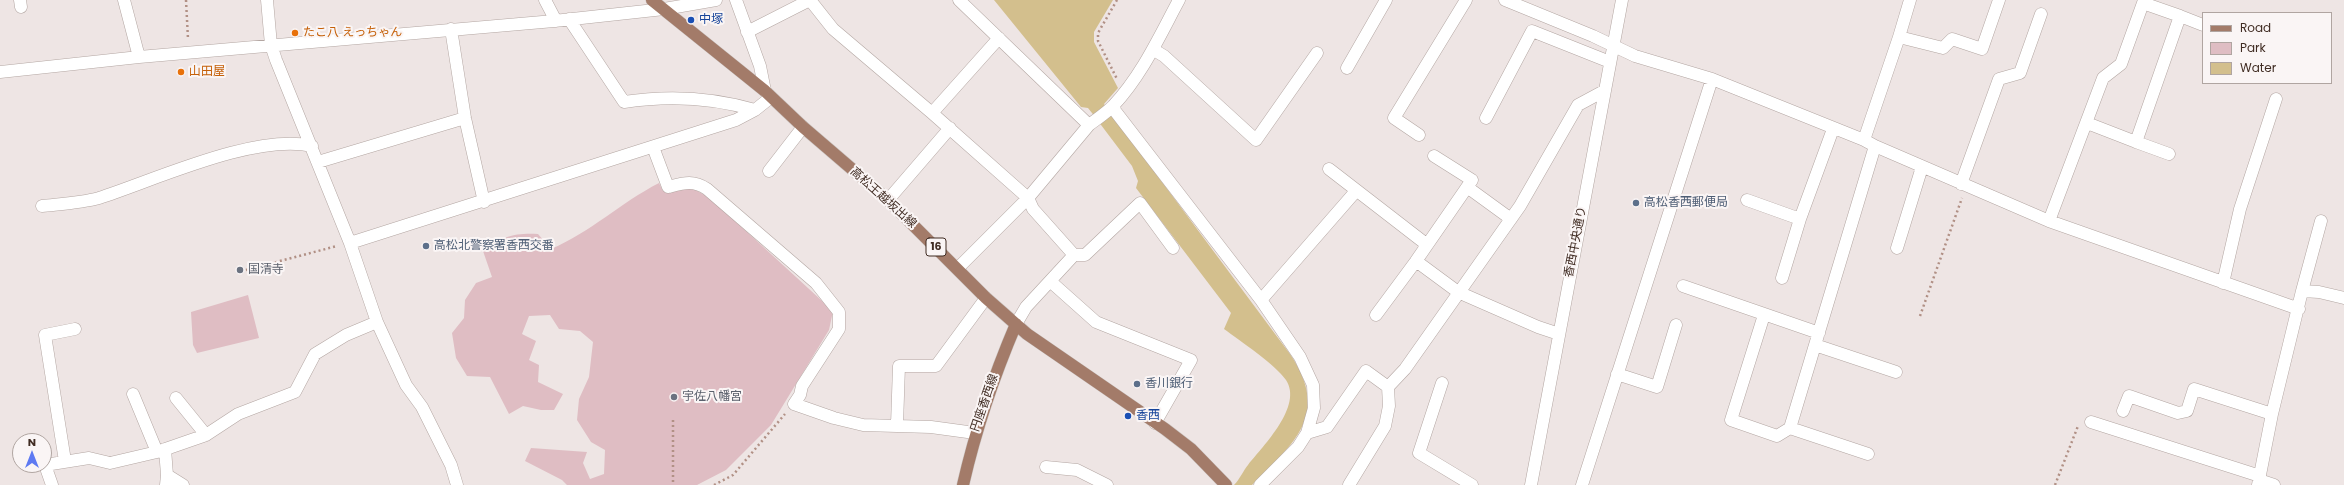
<!DOCTYPE html>
<html>
<head>
<meta charset="utf-8">
<style>
	body { margin:0 }
	#map { position:relative; width:2344px; height:485px; overflow:hidden; background:#eee5e4; font-family:Poppins,sans-serif }
	canvas { display:block }
	.legend { position:absolute; left:2202px; top:12px; width:130px; height:72px; box-sizing:border-box; background:#faf5f5; border:1px solid #b0a5a1; margin:0; padding:5px 7px; list-style:none; font-size:12px; color:#402c23 }
	.legend li { display:flex; align-items:center; gap:8px; height:20px }
	.legend b { width:20px; border:1px solid #b0a5a1 }
	.north { position:absolute; left:12px; top:433px; width:40px; height:40px; box-sizing:border-box; background:#faf5f5; border:1px solid #b0a5a1; border-radius:50%; rotate:0deg; font-size:11px; font-weight:700; line-height:16px; text-align:center; color:#402c23 }
	.north::after { content:''; display:block; margin:auto; width:14px; height:18px; background:#5e7af2; clip-path:polygon(50% 0,100% 100%,50% 72%,0 100%) }
</style>
</head>
<body>
<div id="map">
<canvas width="2344" height="485"></canvas>
<ul class="legend">
<li><b style="height:5px;background:#a37b69"></b>Road</li>
<li><b style="height:11px;background:#dfbdc3"></b>Park</li>
<li><b style="height:11px;background:#d3bf8d"></b>Water</li>
</ul>
<div class="north">N</div>
</div>
<script>
const c = document.querySelector('canvas').getContext('2d');
c.lineJoin = 'round';
function fillPath(path, color) { c.fillStyle = color; c.fill(path, 'evenodd'); }
function stroke(path, color, width, dash) { c.strokeStyle = color; c.lineWidth = width; c.lineCap = dash ? 'butt' : 'round'; c.setLineDash(dash || []); c.stroke(path); }
function write(font, color, halo, rows, align = 'center') {
  c.font = font + ' Poppins,"Noto Sans JP",sans-serif'; c.lineWidth = 4; c.setLineDash([]); c.textBaseline = 'middle'; c.strokeStyle = halo; c.fillStyle = color; for (const [text, x, y, turn = 0] of rows) {
    c.save(); c.translate(x, y); c.rotate((+turn || 0) * Math.PI / 180); c.textAlign = isNaN(turn) ? turn : align; if (halo) c.strokeText(text, 0, 0); c.fillText(text, 0, 0); c.restore();
  }
}
fillPath(new Path2D(`
	M 659,183 L 663,191 L 692,188 L 710,198 L 833,311 L 829,330 L 771,425 L 726,470 L 697,485 L 567,485 L 562,480 L 525,461 L 531,448 L 587,452 L 583,463 L 590,479 L 604,474 L 605,450 L 591,442 L 577,420 L 579,399 L 589,377 L 593,342 L 580,331 L 559,329 L 550,315 L 529,316 L 522,334 L 536,341 L 529,360 L 539,365 L 538,382 L 563,394 L 554,410 L 541,410 L 523,406 L 509,414 L 490,377 L 467,376 L 456,358 L 452,333 L 464,318 L 465,300 L 476,283 L 492,277 L 483,251 C 503,236 514,233 538,234 L 551,249 C 591,232 620,203 659,183 Z
	M 248,295 L 259,338 L 197,353 L 193,345 L 191,312 Z`), '#dfbdc3');
fillPath(new Path2D(`
	M 994,0 L 1113,0 L 1094,32 L 1094,42 L 1118,88 L 1104,104 L 1290,354 C 1331,415 1294,443 1252,485 L 1234,485 C 1240,479 1243,471 1248,465 C 1264,445 1303,406 1286,380 C 1275,364 1240,341 1224,329 L 1231,313 L 1136,188 L 1138,181 L 1132,166 L 1092,113 L 1088,108 L 1081,107 Z`), '#d3bf8d');
const minor = new Path2D(`
	M 20,0 L 21,7
	M 124,0 L 139,57 L 554,21 L 664,9 L 716,0
	M 267,0 L 271,45 L 276,60 L 350,243 L 377,322 L 406,385 L 422,407 L 451,465 L 457,485
	M 545,0 L 556,21
	M 736,0 L 760,66 L 765,91
	M 810,0 L 833,29 L 932,113 L 1028,198 L 958,268
	M 959,0 L 1089,125 L 1028,198 L 1033,209 L 1074,255 L 1026,307 L 1016,324
	M 1505,0 L 1593,36 L 1635,56 L 1712,79 L 1864,140 L 1875,146 L 2049,221 L 2299,309
	M 2180,16 L 2203,25
	M 569,19 L 624,102 C 669,95 711,97 755,110
	M 451,29 L 465,118 L 484,202
	M 747,32 L 810,0
	M 1899,37 L 1910,0
	M 1154,50 L 1164,56 L 1256,140 L 1317,53
	M 1347,68 L 1386,0
	M 0,72 L 139,57
	M 1112,107 L 1261,300 L 1300,357 L 1313,385 L 1314,408 L 1307,433 L 1298,447 L 1260,485
	M 932,113 L 999,38
	M 1486,118 L 1532,31 L 1610,62
	M 1089,125 C 1097,119 1106,113 1113,106 C 1142,75 1159,37 1179,0
	M 1419,135 L 1394,118 L 1466,0
	M 1864,140 L 1899,37 L 1943,48 L 1952,39 L 1982,49 L 1999,0
	M 2136,142 L 2169,154
	M 653,147 L 668,187 C 684,183 693,180 707,189 L 816,283 L 839,312 L 839,329 L 802,386 L 800,395 L 794,404 L 834,418 L 863,425 L 931,427 L 975,433
	M 318,162 L 465,118
	M 1329,169 L 1426,244
	M 769,171 L 803,127
	M 1961,184 L 1999,79 L 2020,73 L 2041,14
	M 1467,187 L 1511,219
	M 888,200 L 950,128
	M 1747,200 L 1800,219
	M 42,206 C 60,204 81,203 99,198 C 155,180 255,133 312,146
	M 2049,221 L 2103,78 L 2121,64 L 2143,3 L 2180,16 L 2136,142 L 2087,123
	M 350,243 L 736,120 L 755,110 L 770,98
	M 1897,248 L 1922,167
	M 1074,255 L 1085,255 L 1140,203 L 1173,248
	M 1416,261 L 1472,180 L 1434,156
	M 1782,278 L 1800,219 L 1833,129
	M 1050,281 L 1096,322 L 1191,360 L 1155,423
	M 2223,283 L 2240,209 L 2276,99
	M 1683,286 L 1819,333
	M 2302,291 L 2321,221
	M 1261,300 L 1356,191
	M 1376,315 L 1416,261 L 1458,292 L 1538,327 L 1559,334
	M 1764,315 L 1731,420 L 1777,436 L 1790,428 L 1868,454
	M 1815,345 L 1896,372
	M 1617,374 L 1657,387 L 1676,325
	M 1442,383 L 1419,453 L 1472,485
	M 1388,387 L 1405,369 L 1520,206 L 1578,105 L 1604,91
	M 133,394 L 157,452
	M 176,398 L 206,435
	M 2123,411 L 2129,396 L 2178,413 L 2187,411 L 2194,389 L 2272,414
	M 2091,422 L 2260,476
	M 897,425 L 899,366 L 936,366 L 986,298
	M 1790,428 L 1875,146
	M 1307,433 L 1327,427 L 1366,371 L 1388,387 L 1389,406 L 1385,426 L 1349,485
	M 165,449 L 167,475 L 166,485
	M 65,461 L 45,335 L 75,329
	M 1046,467 L 1077,470 L 1107,485
	M 167,475 L 183,485
	M 2259,480 L 2274,485
	M 52,485 L 45,465 L 89,458 L 110,463 L 157,452 L 206,435 L 238,414 L 295,392 L 315,354 L 346,335 L 377,322
	M 1531,485 L 1622,0
	M 1582,485 L 1712,79
	M 2258,485 L 2272,414 L 2302,291 L 2319,292 L 2344,298`);
const major = new Path2D(`
	M 652,0 L 765,91 L 803,127 L 888,200 L 986,298 L 1027,334 L 1165,429 L 1191,449 L 1226,485
	M 963,485 C 976,428 993,378 1016,324`);
stroke(minor, '#b3a6a2', 13);
stroke(major, '#cac4c1', 13);
stroke(new Path2D(`
	M 186,0 L 188,39
	M 1117,0 L 1098,33 L 1098,41 L 1117,79
	M 246,270 L 337,246
	M 1920,316 L 1962,198
	M 673,420 L 673,485
	M 714,485 L 733,475 L 785,414
	M 2055,485 L 2078,426`), '#b19085', 2.5, [2, 3]);
stroke(minor, '#fff', 12);
stroke(major, '#a37b69', 12);
for (const [x, y, r, color] of [
	[691,20,4,"#1a4fb4"],
	[295,33,4,"#e8710a"],
	[181,72,4,"#e8710a"],
	[1636,203,4,"#5c6f8a"],
	[426,246,4,"#5c6f8a"],
	[240,270,4,"#6b7280"],
	[1137,384,4,"#5c6f8a"],
	[674,397,4,"#6b7280"],
	[1128,416,4,"#1a4fb4"]
]) { const dot = new Path2D(); dot.arc(x, y, r, 0, 2 * Math.PI); c.fillStyle = color; c.fill(dot); stroke(dot, '#faf5f5', 1.5); }
for (const [x, y, w] of [
	[936,247,20]
]) { const box = new Path2D(); box.roundRect(x - w / 2, y - 9, w, 18, 3); c.fillStyle = '#faf5f5'; c.fill(box); stroke(box, '#402c23', 1); }
write('bold 11px', '#402c23', null, [
	["16",936,247]
]);
write('12px', '#164399', '#faf5f5', [
	["中塚",699,20],
	["香西",1136,416]
], 'left');
write('12px', '#c56008', '#faf5f5', [
	["たこ八 えっちゃん",303,33],
	["山田屋",189,72]
], 'left');
write('12px', '#402c23', '#faf5f5', [
	["高松王越坂出線",883,198,42],
	["香西中央通り",1576,242,-79],
	["円座香西線",985,403,-71]
]);
write('12px', '#4e5e75', '#faf5f5', [
	["高松香西郵便局",1644,203],
	["高松北警察署香西交番",434,246],
	["香川銀行",1145,384]
], 'left');
write('12px', '#5b616d', '#faf5f5', [
	["国清寺",248,270],
	["宇佐八幡宮",682,397]
], 'left');
</script>
</body>
</html>
